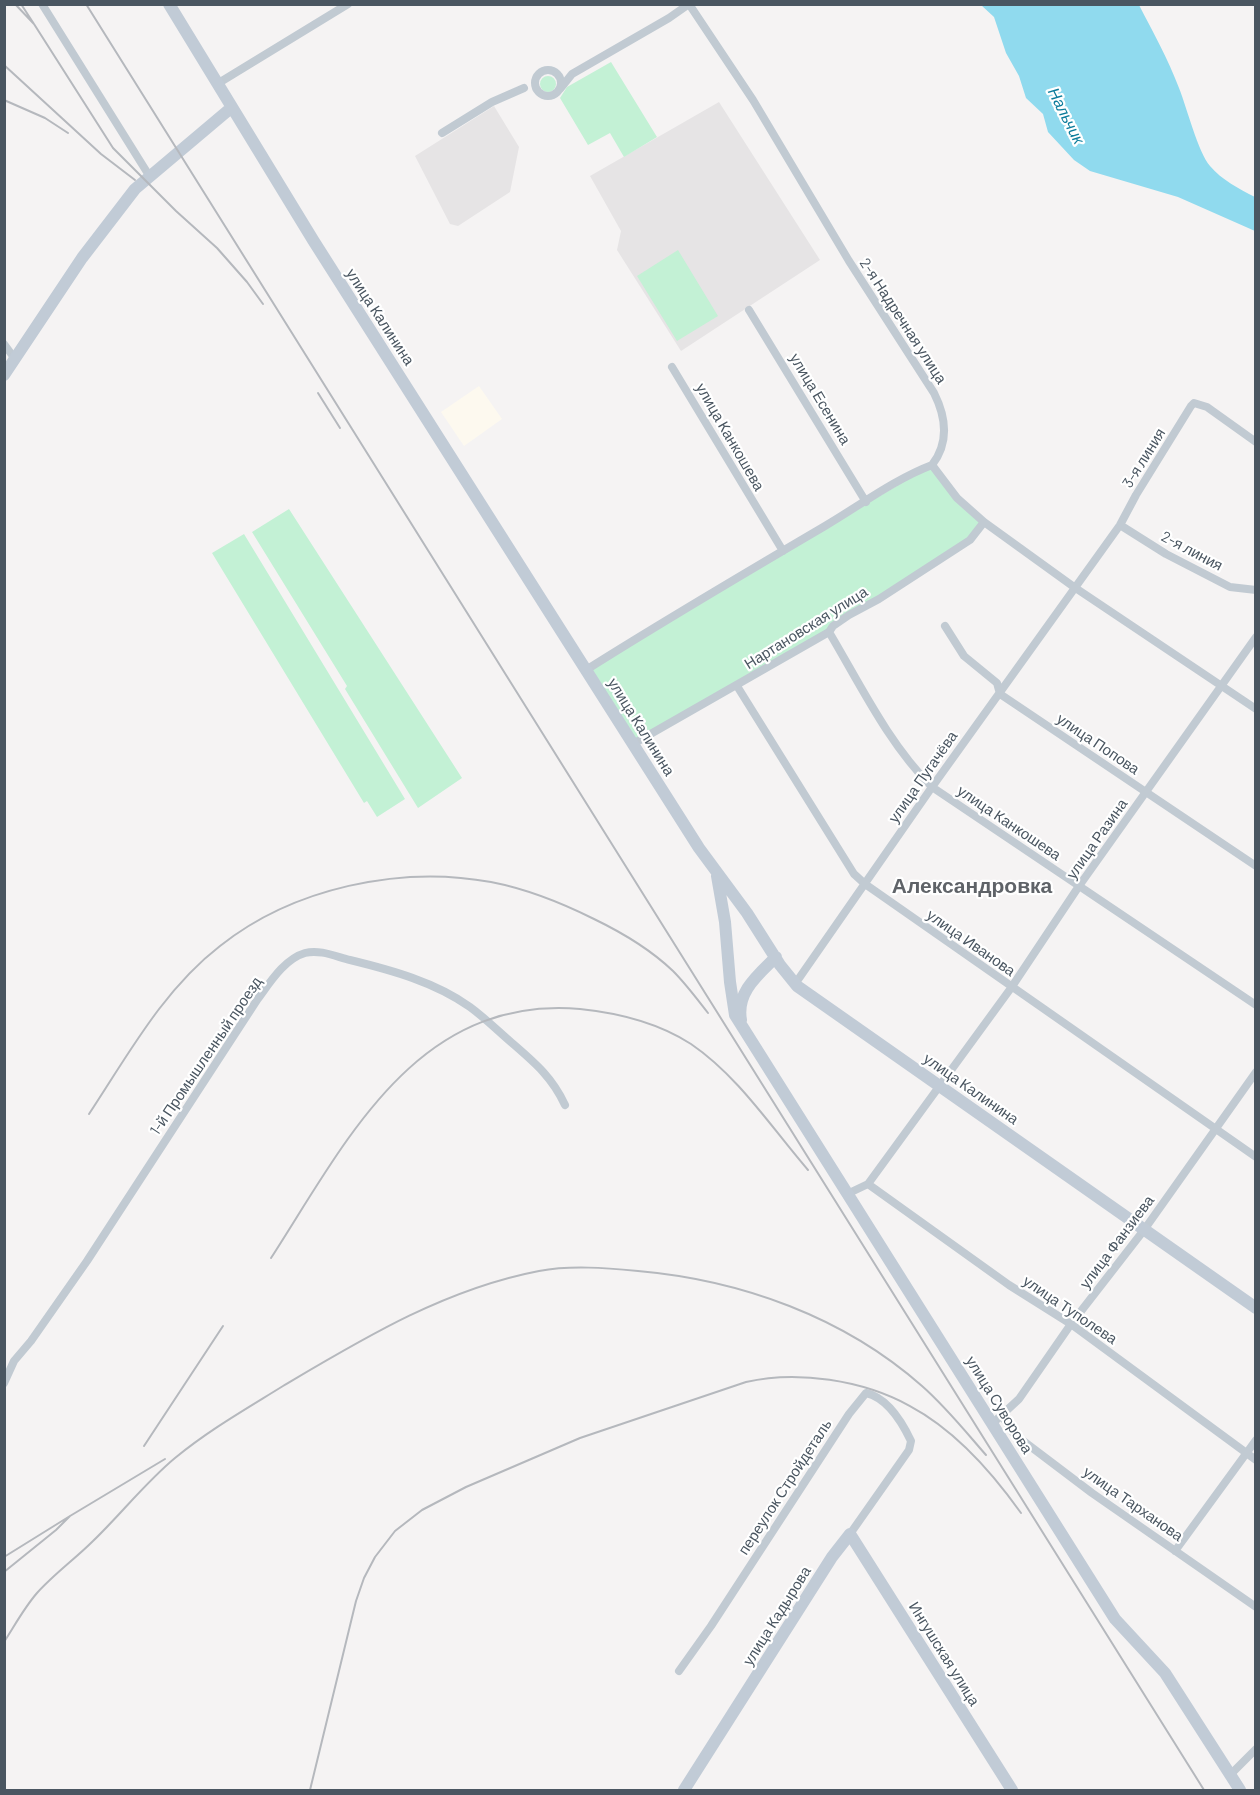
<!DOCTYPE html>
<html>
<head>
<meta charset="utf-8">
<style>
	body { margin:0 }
	#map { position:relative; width:1260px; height:1795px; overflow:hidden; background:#f5f3f3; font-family:Barlow,sans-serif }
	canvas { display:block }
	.frame { position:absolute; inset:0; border:6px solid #4a5661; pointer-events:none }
</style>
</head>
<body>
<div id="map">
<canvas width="1260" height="1795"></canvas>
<div class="frame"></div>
</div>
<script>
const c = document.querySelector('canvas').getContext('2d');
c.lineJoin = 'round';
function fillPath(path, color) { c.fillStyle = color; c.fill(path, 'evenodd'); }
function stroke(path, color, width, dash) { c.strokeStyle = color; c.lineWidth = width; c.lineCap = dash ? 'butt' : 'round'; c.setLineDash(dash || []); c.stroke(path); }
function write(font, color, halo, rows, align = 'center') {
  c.font = font + ' Barlow,sans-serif'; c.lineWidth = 4.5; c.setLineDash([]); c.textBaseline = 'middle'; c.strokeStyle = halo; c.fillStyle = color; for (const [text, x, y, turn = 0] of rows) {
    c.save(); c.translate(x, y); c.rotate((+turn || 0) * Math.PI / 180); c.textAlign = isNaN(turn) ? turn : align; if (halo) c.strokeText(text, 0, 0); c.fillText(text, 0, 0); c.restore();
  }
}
fillPath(new Path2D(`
	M 479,386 L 502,419 L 464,446 L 441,412 Z`), '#fdf9ef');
fillPath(new Path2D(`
	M 719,102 L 820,260 L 681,351 L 617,250 L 621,231 L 590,176 Z
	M 494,106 L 519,147 L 510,192 L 458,226 L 450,224 L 415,156 Z`), '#e6e4e5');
fillPath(new Path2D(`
	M 611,62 L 657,137 L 624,157 L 610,133 L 588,145 L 560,98 L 567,87 Z
	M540 84a8 8 0 1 1 16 0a8 8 0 1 1-16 0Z
	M 678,250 L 718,316 L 677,341 L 637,276 Z
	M 932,465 L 984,522 L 970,540 L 833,626 L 633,744 L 586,670 Z
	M 289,509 L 462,778 L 418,808 L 345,689 L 347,686 L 252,532 Z
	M 244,534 L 405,799 L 377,817 L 367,801 L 364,803 L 212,553 Z`), '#c3f1d5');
fillPath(new Path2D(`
	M 981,5 L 1139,5 C 1153,32 1168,59 1179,88 C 1187,108 1198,152 1210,166 C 1222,180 1239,189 1255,197 L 1255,231 L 1178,197 L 1090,171 L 1074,160 L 1048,132 L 1043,114 L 1026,98 L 1019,76 L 1006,53 L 994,17 Z`), '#90daee');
stroke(new Path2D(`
	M 42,4 L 150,177
	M 689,4 L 753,100 L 849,261 L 934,393 C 946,417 949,443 932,465
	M535 83a13 13 0 1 1 26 0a13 13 0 1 1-26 0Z
	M 217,84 L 348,4
	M 560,89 L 572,74 L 669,18 L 689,4
	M 442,133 L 492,102 L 524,88
	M 749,310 L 866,502
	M 4,344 L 15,359
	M 672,367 L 783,551
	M 932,465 L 957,498 L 984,522 L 1074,587 L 1256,709
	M 1120,525 L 1166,554 L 1230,587 L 1256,590
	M 945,626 L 964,656 L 997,683 L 1000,694 L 1256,866
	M 829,632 C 860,684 888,743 932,787 L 1256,1005
	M 586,670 C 665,620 745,573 825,526 C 859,506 895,479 932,465
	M 737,686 L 854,874 L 865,884 L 1256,1157
	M 633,744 L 829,632 L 833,626 L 849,615 L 879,599 L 970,540 L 984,522
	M 795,984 L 932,787 L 1120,525 L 1136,495 L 1191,406 L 1194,403 L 1207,407 L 1256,442
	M 868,1184 L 1009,1285 L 1071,1324 L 1256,1460
	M 847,1194 L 868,1184 L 1011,988 L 1079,886 L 1256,637
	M 4,1383 L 14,1361 L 31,1341 L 87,1261 L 257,1000 C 269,984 284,959 305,953 C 320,949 337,957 350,960 C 391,970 435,982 470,1007 C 485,1018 498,1031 512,1043 C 535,1063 552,1077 565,1105
	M 1002,1416 L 1014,1434 L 1092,1493 L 1256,1607
	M 993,1423 L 1019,1399 L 1071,1324 L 1144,1230 L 1256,1072
	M 1175,1551 L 1256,1440
	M 679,1671 L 711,1626 L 849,1414 L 866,1393 C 888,1398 902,1422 911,1441 L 909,1450 L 850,1534
	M 1230,1775 L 1256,1749`), '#c1cad2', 8);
stroke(new Path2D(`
	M 169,4 L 313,240 L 699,848 L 747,913 L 780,965 L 797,986 L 1256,1308
	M 4,375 L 82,258 L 135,189 L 231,108
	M 717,876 L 725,922 L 730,982 L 735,1015 L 1115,1619 L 1165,1673 L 1240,1790
	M 741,1020 C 736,992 758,975 776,957
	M 684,1790 L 832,1557 L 850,1534 L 1012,1790`), '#c1cbd6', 12);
stroke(new Path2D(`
	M 15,4 L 34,24 L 21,4
	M 86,4 L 1204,1790
	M 34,24 L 113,148 L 176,211 L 217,248 L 247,282 L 263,304
	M 4,65 L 101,154 L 135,180
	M 4,100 L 45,118 L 68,133
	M 318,393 L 340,428
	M 89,1114 C 128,1055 163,990 220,946 C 293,888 400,865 491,882 C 527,889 562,903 594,919 C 623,933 650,949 673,971 C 686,984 697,999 708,1013
	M 271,1258 C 346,1142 416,995 580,1009 C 619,1013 657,1022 691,1044 C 738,1076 771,1127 808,1170
	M 144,1446 L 223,1326
	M 70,1516 L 165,1459
	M 4,1557 L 70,1516 L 56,1530 L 4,1572
	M 4,1642 C 15,1625 24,1608 37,1593 C 54,1574 75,1559 93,1541 C 121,1514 146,1482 175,1458 C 209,1430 246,1409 283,1386 C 364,1338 445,1289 539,1271 C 571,1265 606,1268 638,1271 C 741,1280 844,1317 922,1386 C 946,1407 965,1431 986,1455
	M 310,1790 L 356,1601 L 364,1578 L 375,1557 L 395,1531 L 422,1510 L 466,1487 L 580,1438 L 746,1382 C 797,1370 863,1380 910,1406 C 955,1430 992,1472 1021,1513`), '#b5b8bd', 2);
write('15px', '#4a5661', '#fff', [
	["улица Калинина",380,317,57],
	["2-я Надречная улица",903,321,57],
	["улица Есенина",820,399,59],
	["улица Канкошева",730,437,60],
	["3-я линия",1144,458,-58],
	["2-я линия",1192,551,28],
	["Нартановская улица",806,628,-32],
	["улица Калинина",641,727,58],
	["улица Попова",1098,744,34],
	["улица Пугачёва",923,777,-55],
	["улица Канкошева",1009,823,34],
	["улица Разина",1097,839,-55],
	["улица Иванова",971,943,35],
	["1-й Промышленный проезд",206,1056,-56],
	["улица Калинина",971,1089,35],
	["улица Фанзиева",1117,1242,-53],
	["улица Туполева",1070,1310,34],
	["улица Суворова",999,1405,58],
	["переулок Стройдеталь",785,1487,-57],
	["улица Тарханова",1133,1504,35],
	["улица Кадырова",777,1616,-58],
	["Ингушская улица",944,1654,58]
]);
write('italic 16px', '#0c7c9b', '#fff', [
	["Нальчик",1066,116,63]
]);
write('bold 21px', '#5f6368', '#fff', [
	["Александровка",972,886]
]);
</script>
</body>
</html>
